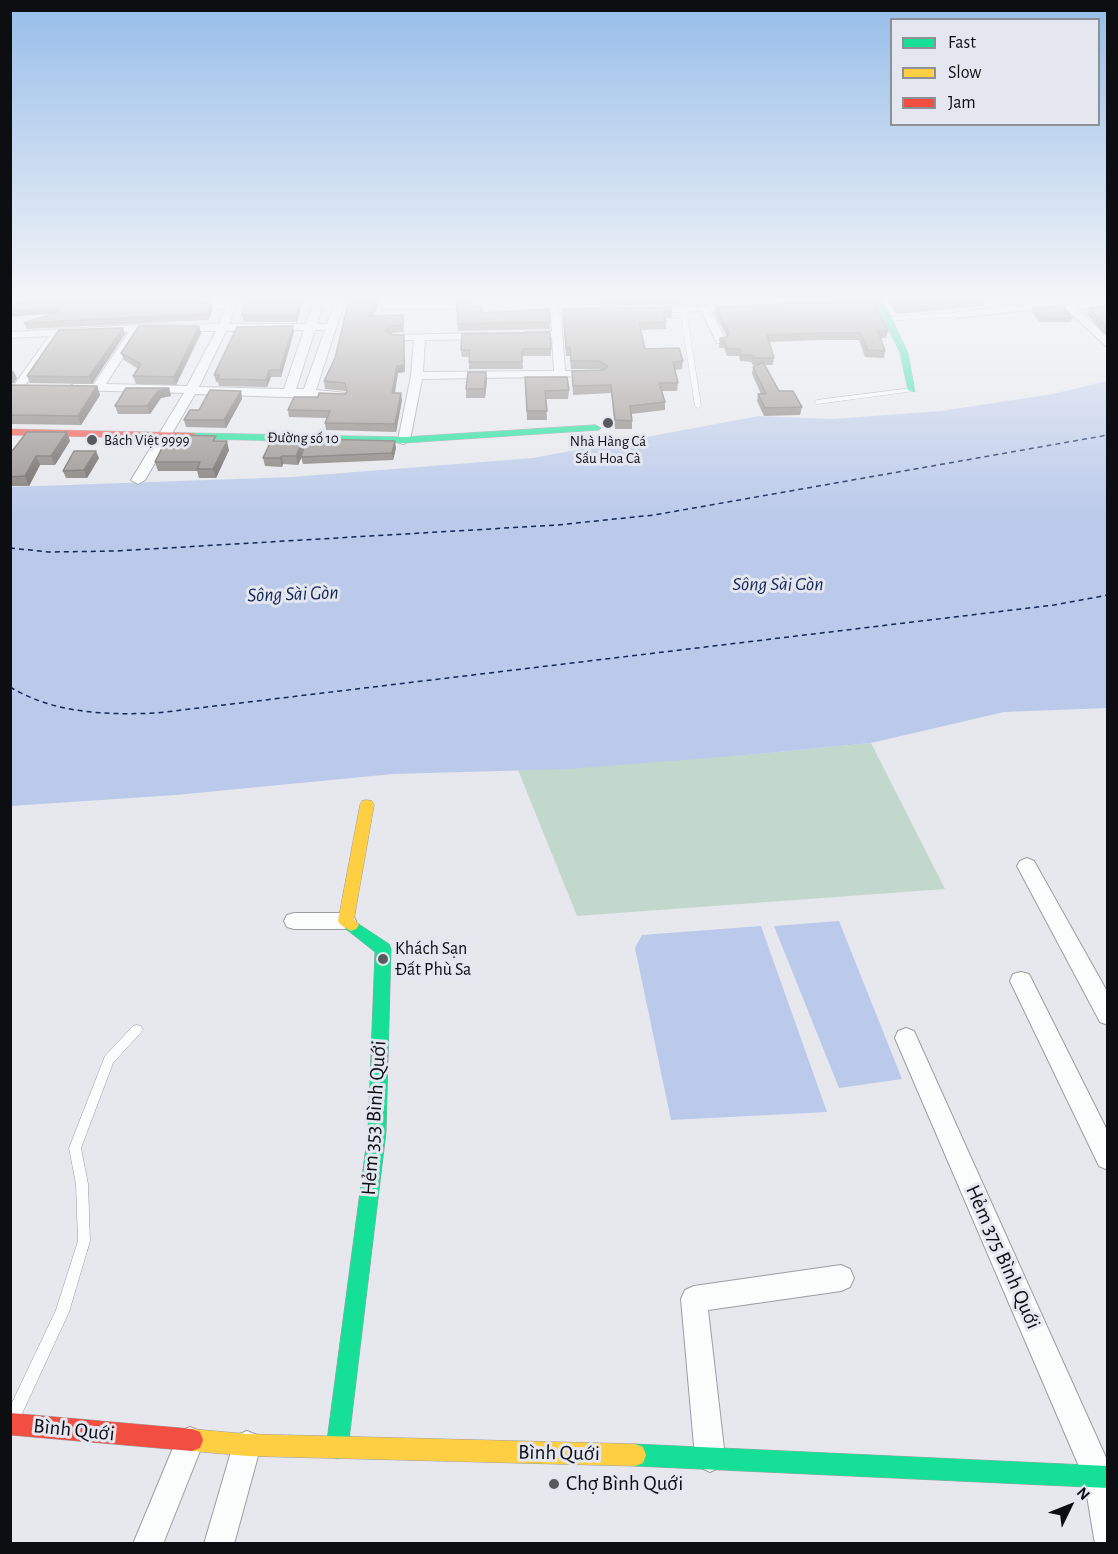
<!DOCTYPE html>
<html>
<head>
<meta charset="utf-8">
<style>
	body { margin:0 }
	#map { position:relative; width:1118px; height:1554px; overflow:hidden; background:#e7e8ed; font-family:"Alegreya Sans",sans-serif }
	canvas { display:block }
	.frame { position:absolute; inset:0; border:12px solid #0d0e11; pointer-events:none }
	.legend { position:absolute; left:890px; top:18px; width:210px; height:108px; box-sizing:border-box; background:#e4e7f0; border:2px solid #8e9097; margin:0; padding:8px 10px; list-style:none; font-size:18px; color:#0d0e11 }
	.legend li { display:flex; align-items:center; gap:12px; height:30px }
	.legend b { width:30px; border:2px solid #8e9097 }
	.north { position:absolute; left:1040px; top:1476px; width:60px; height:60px; -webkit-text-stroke:4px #e4e7f0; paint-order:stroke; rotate:47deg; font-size:16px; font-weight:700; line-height:24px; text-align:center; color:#0d0e11 }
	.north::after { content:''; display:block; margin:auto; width:21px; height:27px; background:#0d0e11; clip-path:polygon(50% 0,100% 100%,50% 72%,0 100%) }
</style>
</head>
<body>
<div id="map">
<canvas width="1118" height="1554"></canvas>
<div class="frame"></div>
<ul class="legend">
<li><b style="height:8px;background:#16e098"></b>Fast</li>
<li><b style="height:8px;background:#ffcf43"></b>Slow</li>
<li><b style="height:8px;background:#f24e42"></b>Jam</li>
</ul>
<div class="north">N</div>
</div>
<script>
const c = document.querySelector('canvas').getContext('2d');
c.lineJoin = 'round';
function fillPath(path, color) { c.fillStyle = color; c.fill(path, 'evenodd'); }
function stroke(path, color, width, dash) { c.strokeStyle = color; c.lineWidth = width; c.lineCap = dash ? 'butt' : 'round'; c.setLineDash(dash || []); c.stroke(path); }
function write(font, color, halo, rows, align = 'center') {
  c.font = font + ' "Alegreya Sans",sans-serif'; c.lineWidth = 6; c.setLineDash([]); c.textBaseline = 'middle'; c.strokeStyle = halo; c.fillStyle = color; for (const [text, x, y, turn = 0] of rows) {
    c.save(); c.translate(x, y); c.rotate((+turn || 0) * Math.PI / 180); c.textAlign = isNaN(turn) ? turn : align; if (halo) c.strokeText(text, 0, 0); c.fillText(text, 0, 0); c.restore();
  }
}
fillPath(new Path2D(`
	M 871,743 L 945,889 L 577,916 L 518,770 L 758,754 Z`), '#c3d8cc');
fillPath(new Path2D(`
	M 1107,381 L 1107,708 L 1004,712 L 871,743 L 758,754 L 570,769 L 393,774 L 176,795 L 11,806 L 11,487 L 292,477 L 533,458 L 759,416 L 832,419 L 941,411 L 1053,394 Z
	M 839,921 L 902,1079 L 839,1088 L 774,926 Z
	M 761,926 L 827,1112 L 671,1120 L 635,948 L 642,935 Z`), '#bbcaea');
stroke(new Path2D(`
	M 10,548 L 49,552 L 116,551 L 557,525 L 654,515 L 1108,435
	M 10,687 C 56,714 105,715 157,713 L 1054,605 L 1108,595`), '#12275a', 1.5, [5, 4]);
const lane = new Path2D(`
	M 426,300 L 464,300 L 461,302 L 429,302 Z
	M 550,300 L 556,300 L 558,316 L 553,315 Z
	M 683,307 L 686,309 L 701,406 L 698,408 L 695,406 L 680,309 Z
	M 958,313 L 960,314 L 960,316 L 888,321 L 885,319 L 888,317 Z
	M 912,388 L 914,389 L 914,391 L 817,404 L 814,402 L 817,400 Z
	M 137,1025 L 141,1026 L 143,1030 L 113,1063 L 81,1148 L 88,1184 L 90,1241 L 69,1312 L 20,1418 L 15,1420 L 10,1418 L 10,1407 L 56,1310 L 78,1241 L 76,1184 L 69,1148 L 105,1056 L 133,1026 Z`);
const street = new Path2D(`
	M 228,300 L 238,300 L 229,324 L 306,324 L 314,300 L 324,300 L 317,324 L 327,324 L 335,300 L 345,300 L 316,390 L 346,393 L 346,399 L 195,394 L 145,480 L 138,484 L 131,480 L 184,393 L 74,390 L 68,387 L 74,384 L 94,384 L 129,332 L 60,335 L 22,390 L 12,388 L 49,336 L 10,338 L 10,332 L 137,325 L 219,324 ZM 304,330 L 284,389 L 199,387 L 226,331 ZM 315,330 L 325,330 L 304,389 L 296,389 ZM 140,331 L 216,331 L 187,386 L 106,384 Z
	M 1058,300 L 1097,300 L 1074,305 L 1108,338 L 1108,348 L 1063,306 L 958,318 L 953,315 L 958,312 Z
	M 709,306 L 726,341 L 725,343 L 717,343 L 701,311 L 647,313 L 642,310 L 647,307 Z
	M 556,312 L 561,315 L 565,371 L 594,371 L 600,374 L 598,376 L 422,379 L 410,440 L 404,444 L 400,443 L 398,440 L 411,376 L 414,340 L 394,340 L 389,337 L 390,335 L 486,333 L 491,336 L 486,339 L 425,340 L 423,372 L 554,371 L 552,337 L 525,338 L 520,335 L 525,332 L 552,331 L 551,315 Z
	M 1027,858 L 1034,861 L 1108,993 L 1108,1025 L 1100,1022 L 1017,866 L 1020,861 Z
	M 294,913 L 346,913 L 353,915 L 356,921 L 353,927 L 346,929 L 294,929 L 287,927 L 284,921 L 287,915 Z
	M 1021,972 L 1029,974 L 1108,1132 L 1108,1170 L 1099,1166 L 1010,981 L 1013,974 Z
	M 906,1028 L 914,1031 L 1108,1462 L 1108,1544 L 1095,1544 L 1084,1478 L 895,1038 L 898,1031 Z
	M 841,1265 L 850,1269 L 854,1278 L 850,1287 L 841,1291 L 708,1310 L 725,1457 L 720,1467 L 710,1472 L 700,1467 L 695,1457 L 681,1299 L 685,1290 L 694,1286 Z
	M 190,1427 L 200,1431 L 204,1441 L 163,1544 L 133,1544 L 180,1431 Z
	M 247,1431 L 257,1435 L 261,1445 L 234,1544 L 204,1544 L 233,1445 L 237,1435 Z`);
const fast = new Path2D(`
	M 875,300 L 883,300 L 908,353 L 915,392 L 908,390 L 900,353 Z
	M 596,425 L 601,428 L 599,430 L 404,443 L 193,439 L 188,436 L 193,433 L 404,437 Z
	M 351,919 L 389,944 L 391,949 L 386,1132 L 348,1448 L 345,1456 L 337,1459 L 329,1456 L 326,1448 L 368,1132 L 375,952 L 346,929 L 343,925 L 346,921 Z
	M 635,1444 L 1108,1466 L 1108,1488 L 635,1466 L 627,1463 L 624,1455 L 627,1447 Z`);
const slow = new Path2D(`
	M 367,800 L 372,801 L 374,805 L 354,919 L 359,925 L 356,929 L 351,931 L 341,925 L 338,921 L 360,805 L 362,801 Z
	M 192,1429 L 247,1434 L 635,1444 L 643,1447 L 646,1455 L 643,1463 L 635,1466 L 247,1456 L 192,1451 L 184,1448 L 181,1440 L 184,1432 Z`);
const jam = new Path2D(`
	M 10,429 L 193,433 L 198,436 L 193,439 L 10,435 Z
	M 10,1413 L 192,1429 L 200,1432 L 203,1440 L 200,1448 L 192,1451 L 10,1435 Z`);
stroke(lane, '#9c9da1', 1);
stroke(street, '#9c9da1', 2);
stroke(fast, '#9c9da1', 1);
stroke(slow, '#9c9da1', 1);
stroke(jam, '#9c9da1', 1);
fillPath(lane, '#fbfcfc');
fillPath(street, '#fbfcfc');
fillPath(fast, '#16e098');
fillPath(slow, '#ffcf43');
fillPath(jam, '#f24e42');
fillPath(new Path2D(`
	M 48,300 L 212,300 L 209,305 L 211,305 L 213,310 L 208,320 L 27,329 L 24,323 L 51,314 Z
	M 244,300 L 303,300 L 297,322 L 244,322 L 242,315 Z
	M 456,300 L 472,306 L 482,313 L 549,309 L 550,329 L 458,331 Z
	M 598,300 L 682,300 L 681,304 L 601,307 Z
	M 780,300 L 819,300 L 781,301 Z
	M 888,300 L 985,300 L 983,306 L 896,314 Z
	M 1107,305 L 1107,337 L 1087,314 L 1089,308 Z
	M 716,307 L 888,331 L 886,338 L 881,338 L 885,351 L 884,358 L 865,357 L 859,340 L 819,340 L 769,342 L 774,358 L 773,365 L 765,365 L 779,391 L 802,407 L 800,415 L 764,416 L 757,401 L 758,394 L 761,394 L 752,374 L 753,367 L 757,365 L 753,365 L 751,362 L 740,361 L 739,356 L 727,356 L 724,348 L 719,348 L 720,338 L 726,338 L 727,337 L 715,314 Z
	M 1033,308 L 1072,318 L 1071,322 L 1039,322 L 1032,312 Z
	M 563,309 L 672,310 L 672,318 L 665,318 L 666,322 L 666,329 L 641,330 L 645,349 L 683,361 L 682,369 L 675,370 L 678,383 L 677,391 L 662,391 L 665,402 L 665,410 L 631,414 L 632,421 L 632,429 L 615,429 L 611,393 L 573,395 L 572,371 L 602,370 L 599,369 L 571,369 L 570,356 L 566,356 Z
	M 403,315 L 404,332 L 390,333 L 393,335 L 404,335 L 404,342 L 405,372 L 398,373 L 395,393 L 402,400 L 396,432 L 326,430 L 325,423 L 327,418 L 289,417 L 288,410 L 318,397 L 345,394 L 347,392 L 346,391 L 325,389 L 324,381 L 335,358 L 374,316 Z
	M 199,326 L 201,333 L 176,385 L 136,384 L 133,376 L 138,369 L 124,360 L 121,353 Z
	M 293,326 L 294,332 L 281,377 L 271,377 L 267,387 L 219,386 L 218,382 L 216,382 L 214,375 Z
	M 550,332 L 551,356 L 522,356 L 523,369 L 469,369 L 469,357 L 462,357 L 461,350 Z
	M 125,334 L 92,384 L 30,383 L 27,376 Z
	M 486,372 L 487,380 L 485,398 L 466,398 L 466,389 Z
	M 525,377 L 569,390 L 568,399 L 546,399 L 547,420 L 527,420 Z
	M 10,385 L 97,386 L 100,395 L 81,425 L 10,424 Z
	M 169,388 L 171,396 L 161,398 L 150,414 L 118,414 L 115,406 Z
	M 241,391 L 242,399 L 226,428 L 186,427 L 184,420 L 199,410 Z
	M 67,432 L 70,441 L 55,465 L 40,465 L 29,486 L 10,486 L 10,450 Z
	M 217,441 L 229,450 L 216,478 L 199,478 L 197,471 L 158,471 L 155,462 Z
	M 302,443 L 303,449 L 396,448 L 393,460 L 303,464 L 301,457 L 298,465 L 283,464 L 282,467 L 265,466 L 263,458 Z
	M 99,458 L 87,478 L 66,478 L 63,471 Z`), '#827d79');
fillPath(new Path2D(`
	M 207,300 L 212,300 L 206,310 L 204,304 Z
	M 300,300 L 303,300 L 297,322 L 296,315 Z
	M 376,300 L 380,300 L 371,323 L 370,316 Z
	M 1020,300 L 1039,300 L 1019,302 Z
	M 211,305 L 213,310 L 208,320 L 206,314 Z
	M 57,308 L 59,313 L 10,317 L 10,311 Z
	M 199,326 L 201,333 L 176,385 L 174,377 Z
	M 293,326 L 294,332 L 281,377 L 280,370 Z
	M 123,328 L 125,334 L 92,384 L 89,377 Z
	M 404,335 L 405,372 L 398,373 L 393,400 L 392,393 L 397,366 Z
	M 13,370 L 17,378 L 14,383 L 10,383 L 10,374 Z
	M 269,370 L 271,377 L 267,387 L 266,380 Z
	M 486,372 L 487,380 L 485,398 L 484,389 Z
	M 97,386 L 100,395 L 81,425 L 78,416 Z
	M 169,388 L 171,396 L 161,398 L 150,414 L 147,406 L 158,391 Z
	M 241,391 L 242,399 L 226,428 L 224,420 Z
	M 401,393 L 402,400 L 396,432 L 395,424 Z
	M 67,432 L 70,441 L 55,465 L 51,456 Z
	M 227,441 L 229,450 L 216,478 L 213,469 Z
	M 395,441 L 396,448 L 393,460 L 392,453 Z
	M 302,443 L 304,452 L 298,465 L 296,456 Z
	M 96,451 L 99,458 L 87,478 L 84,470 Z
	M 36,456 L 40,465 L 29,486 L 25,476 Z
	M 282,456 L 283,464 L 282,467 L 280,458 Z`), '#6a6663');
const building = new Path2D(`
	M 48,300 L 207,300 L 204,304 L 211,305 L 206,314 L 24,323 L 58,312 L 57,308 L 10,311 L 10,302 Z
	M 244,300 L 300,300 L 296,315 L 242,315 Z
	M 349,300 L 376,300 L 370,316 L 403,315 L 403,325 L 389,326 L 386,331 L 393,335 L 404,335 L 404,365 L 397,366 L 392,393 L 401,393 L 395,424 L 325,423 L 330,411 L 288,410 L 294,397 L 318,397 L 319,393 L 345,394 L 347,392 L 345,383 L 324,381 L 335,358 Z
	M 456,300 L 471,300 L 472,306 L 481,306 L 482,313 L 549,309 L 550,322 L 458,324 Z
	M 855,300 L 873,300 L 888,331 L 878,331 L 885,351 L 867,350 L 861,333 L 820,333 L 767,335 L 774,358 L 754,358 L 752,355 L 741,355 L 740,349 L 727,349 L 725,341 L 720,341 L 720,338 L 726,338 L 729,333 L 716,307 Z
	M 893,300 L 985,300 L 898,308 Z
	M 1061,305 L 1072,318 L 1041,318 L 1033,308 Z
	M 1107,305 L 1107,328 L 1089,308 Z
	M 671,307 L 672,310 L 663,311 L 666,322 L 639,323 L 645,349 L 679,348 L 683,361 L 673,362 L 678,383 L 659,383 L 665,402 L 630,406 L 632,421 L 615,420 L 611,385 L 573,386 L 572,371 L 603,370 L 608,366 L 599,361 L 571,361 L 570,348 L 566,348 L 563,309 Z
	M 139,326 L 199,326 L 174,377 L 133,376 L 141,364 L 121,353 Z
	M 293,326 L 280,370 L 269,370 L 266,380 L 217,379 L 220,375 L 214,375 L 237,327 Z
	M 123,328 L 89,377 L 27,376 L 59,330 Z
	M 550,332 L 551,349 L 522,349 L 522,362 L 469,362 L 470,350 L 461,350 L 462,334 Z
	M 763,362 L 779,391 L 793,391 L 802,407 L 765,408 L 758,394 L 766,394 L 753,367 Z
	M 468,372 L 486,372 L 484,389 L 466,389 Z
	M 525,377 L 567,377 L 569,390 L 545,391 L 547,411 L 527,411 Z
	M 10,385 L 97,386 L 78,416 L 10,415 Z
	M 126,388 L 169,388 L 158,391 L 147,406 L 115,406 Z
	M 210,390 L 241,391 L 224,420 L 184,420 L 190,410 L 199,410 Z
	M 27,432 L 67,432 L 51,456 L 36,456 L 25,476 L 10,477 L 10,450 L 13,450 Z
	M 175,435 L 216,436 L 213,441 L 227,441 L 213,469 L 197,469 L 200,462 L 155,462 L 164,444 L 170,444 Z
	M 318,439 L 395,441 L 392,453 L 301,457 L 305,443 L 316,443 Z
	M 271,441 L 302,443 L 296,456 L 282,456 L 280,458 L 263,458 Z
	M 74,451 L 96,451 L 84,470 L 63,471 Z`);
fillPath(building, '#97918d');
stroke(building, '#6a6663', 1.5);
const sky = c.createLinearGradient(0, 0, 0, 517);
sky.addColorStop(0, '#96bde9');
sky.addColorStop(0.58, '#f4f5f7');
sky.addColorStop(1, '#f4f5f700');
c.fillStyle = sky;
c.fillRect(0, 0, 1118, 517);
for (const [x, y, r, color] of [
	[608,423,6,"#595a5e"],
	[92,440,6,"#595a5e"],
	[383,959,6,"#595a5e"],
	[554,1484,6,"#595a5e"]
]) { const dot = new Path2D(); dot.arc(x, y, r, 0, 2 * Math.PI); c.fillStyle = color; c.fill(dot); stroke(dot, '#e4e7f0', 2); }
write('15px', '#0d0e11', '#e4e7f0', [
	["Đường số 10",303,438,1]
]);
write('15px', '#0d0e11', '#e4e7f0', [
	["Bách Việt 9999",104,440],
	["Nhà Hàng Cá",608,441,"center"],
	["Sấu Hoa Cà",608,458,"center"]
], 'left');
write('18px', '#0d0e11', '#e4e7f0', [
	["Khách Sạn",395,949],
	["Đất Phù Sa",395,970]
], 'left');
write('italic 20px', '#12275a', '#e4e7f0', [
	["Sông Sài Gòn",778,584],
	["Sông Sài Gòn",293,594,-2]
]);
write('21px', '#0d0e11', '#e4e7f0', [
	["Hẻm 353 Bình Quới",374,1118,-86],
	["Hẻm 375 Bình Quới",1003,1257,66],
	["Bình Quới",74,1430,6],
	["Bình Quới",559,1453,1]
]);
write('21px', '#0d0e11', '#e4e7f0', [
	["Chợ Bình Quới",566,1484]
], 'left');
</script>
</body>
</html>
